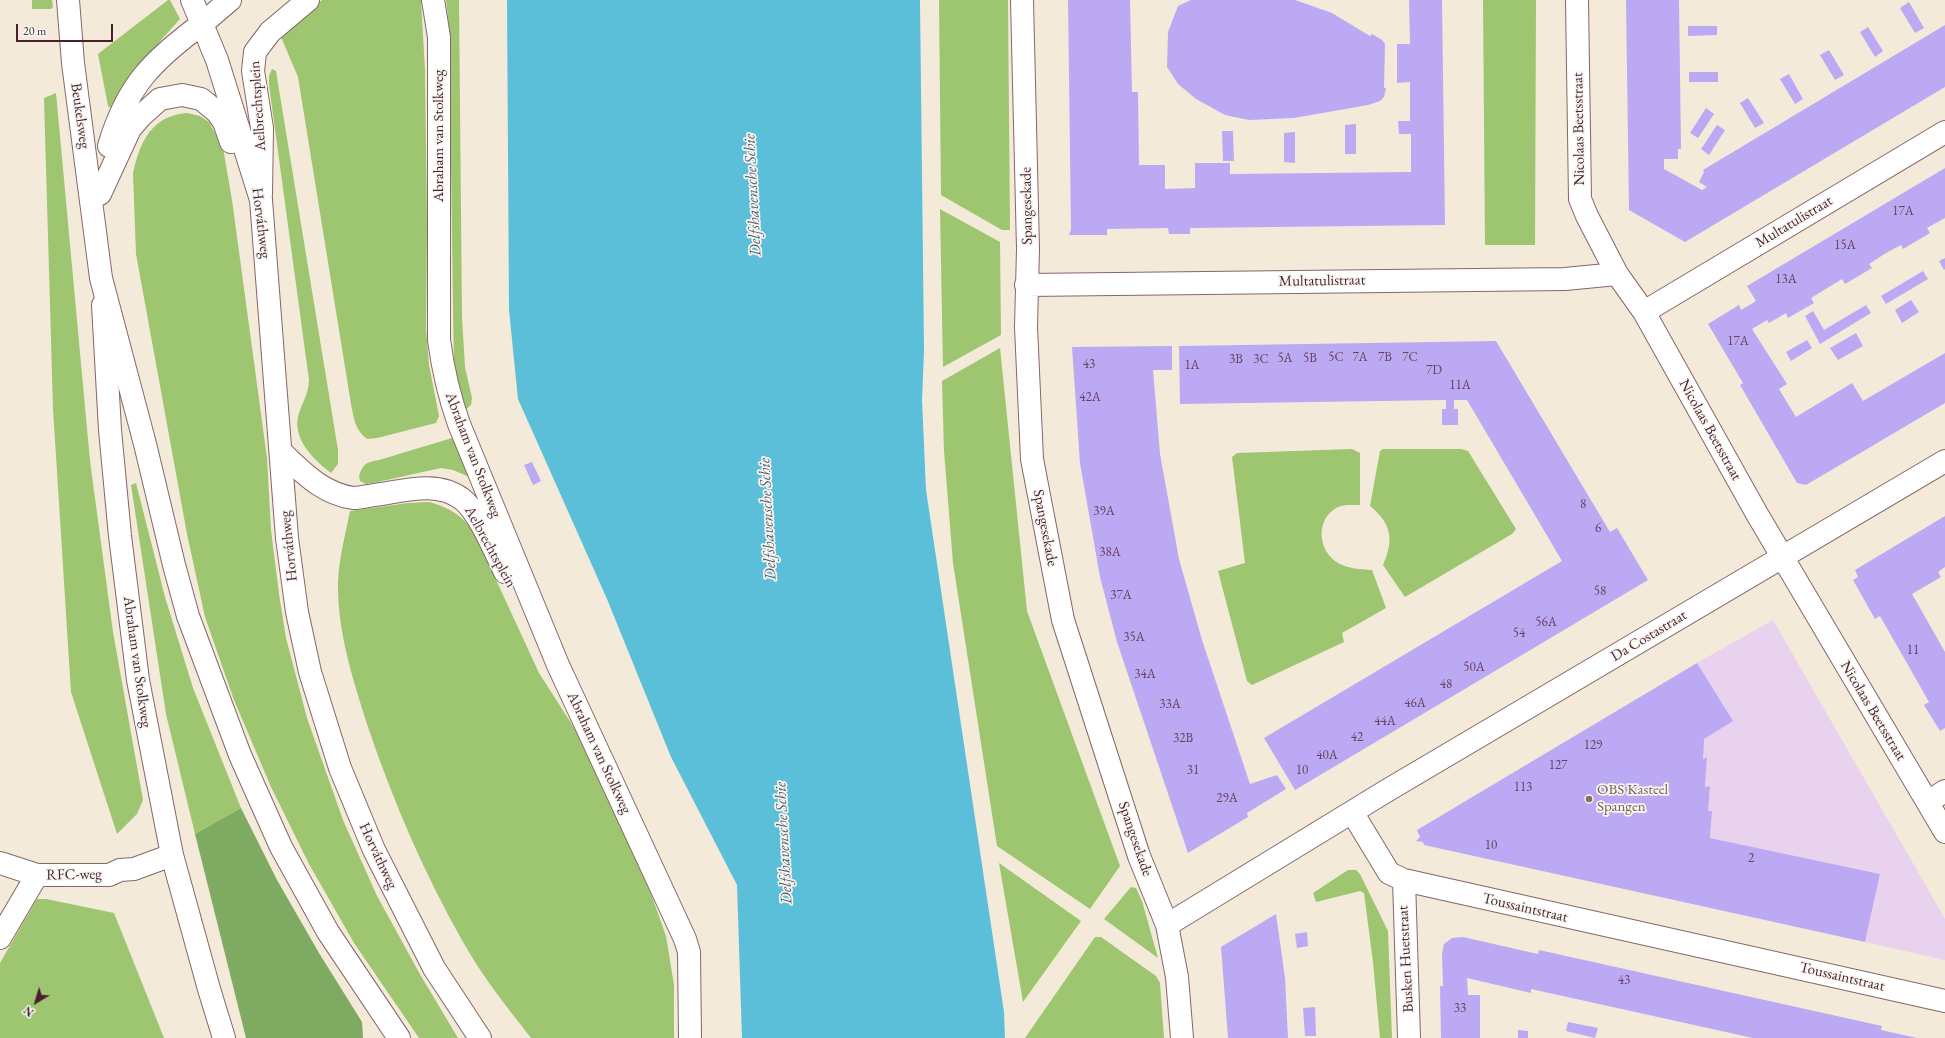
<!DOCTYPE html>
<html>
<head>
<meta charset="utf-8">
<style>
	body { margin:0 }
	#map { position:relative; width:1945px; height:1038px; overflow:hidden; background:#f4ead9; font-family:"EB Garamond",serif }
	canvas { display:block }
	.north { position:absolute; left:16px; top:982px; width:40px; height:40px; -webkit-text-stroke:3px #f6f6f2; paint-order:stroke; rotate:218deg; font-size:11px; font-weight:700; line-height:16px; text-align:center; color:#4a1f2b }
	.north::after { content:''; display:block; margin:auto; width:14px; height:18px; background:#4a1f2b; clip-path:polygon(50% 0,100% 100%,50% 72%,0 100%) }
	.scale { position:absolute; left:16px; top:24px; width:97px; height:18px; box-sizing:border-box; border:2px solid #4a1f2b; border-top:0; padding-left:5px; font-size:12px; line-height:14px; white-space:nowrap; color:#4a1f2b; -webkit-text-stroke:3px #f6f6f2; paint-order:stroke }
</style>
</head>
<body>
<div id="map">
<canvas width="1945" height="1038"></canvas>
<div class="north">N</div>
<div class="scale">20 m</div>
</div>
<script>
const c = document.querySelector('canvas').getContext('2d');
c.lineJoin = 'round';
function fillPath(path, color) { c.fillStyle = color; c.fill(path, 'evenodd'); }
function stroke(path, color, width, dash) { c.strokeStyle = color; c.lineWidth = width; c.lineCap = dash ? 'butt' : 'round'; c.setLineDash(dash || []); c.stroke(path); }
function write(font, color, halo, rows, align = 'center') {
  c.font = font + ' "EB Garamond",serif'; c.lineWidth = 3.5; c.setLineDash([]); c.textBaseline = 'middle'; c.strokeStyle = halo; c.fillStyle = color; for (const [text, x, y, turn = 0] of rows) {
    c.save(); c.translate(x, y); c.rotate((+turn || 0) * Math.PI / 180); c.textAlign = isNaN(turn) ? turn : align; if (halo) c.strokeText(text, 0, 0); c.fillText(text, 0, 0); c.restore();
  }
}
fillPath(new Path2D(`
	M 1773,620 L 1945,919 L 1945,960 L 1865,942 L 1880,874 L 1710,838 L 1712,811 L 1708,811 L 1710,786 L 1705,787 L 1707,757 L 1703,759 L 1697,663 Z`), '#e9d2ed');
fillPath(new Path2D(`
	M 32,0 L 52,0 L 53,7 L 51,9 L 32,9 Z
	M 168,0 L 170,0 L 180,19 C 155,46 133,73 114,105 L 110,108 L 108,106 L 98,54 Z
	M 322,0 L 421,0 L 425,70 L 427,226 L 426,328 L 429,365 L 439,416 L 436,423 L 377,438 L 367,439 C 355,430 354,419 351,404 L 298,77 L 281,37 L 282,33 Z
	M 446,0 L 459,0 L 462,317 L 465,367 L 472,398 L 471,405 L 463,412 L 454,375 L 449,26 Z
	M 939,0 L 1008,0 L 1010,230 L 1002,230 L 941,195 Z
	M 1483,0 L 1536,0 L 1535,245 L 1485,245 Z
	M 272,69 L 276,71 L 338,450 L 338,464 L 331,473 C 313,459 291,438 299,413 C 303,401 309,392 309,380 L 269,85 L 269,76 Z
	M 56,93 L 90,461 L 113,632 L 143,800 L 137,814 L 117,834 L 71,692 L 53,409 L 44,98 Z
	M 187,113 L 200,116 L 209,122 L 223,148 L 232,200 L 267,458 L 271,530 L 279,594 L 286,638 L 307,718 L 343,820 L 377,896 L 421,976 L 458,1038 L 419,1038 L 354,943 L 309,864 L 271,787 L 234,700 L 205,617 L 187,534 L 136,254 L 133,173 C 140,142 151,116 187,113 Z
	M 940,209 L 1000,242 L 1001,335 L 943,367 Z
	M 1000,348 L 1027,611 L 1120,866 L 1090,909 L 997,846 L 953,563 L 944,451 L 942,381 Z
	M 452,438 L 470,475 L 467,476 L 453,470 L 441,468 L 373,483 L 366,484 L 360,481 L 359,476 C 363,464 366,462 379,460 Z
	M 1352,449 L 1360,453 L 1360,505 C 1352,505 1343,504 1336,508 C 1315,521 1318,551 1338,563 C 1349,569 1360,569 1372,570 L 1386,608 L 1342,633 L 1344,642 L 1252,685 L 1247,681 L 1218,571 L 1245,563 L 1232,457 L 1237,453 Z
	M 1383,449 L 1461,449 L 1468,451 L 1516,529 L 1512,534 L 1405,597 L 1383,565 C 1394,540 1392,524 1370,506 L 1380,451 Z
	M 136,483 L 165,597 L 193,688 L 241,808 L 195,834 L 166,714 L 131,485 Z
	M 429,502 C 448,507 462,515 474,532 L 539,673 L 578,734 L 650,891 L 666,936 L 674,985 L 674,1038 L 531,1038 C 507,1007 482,976 463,942 C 424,873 393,801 368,727 C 354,683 339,637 338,591 C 337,565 345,537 350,511 L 408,503 Z
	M 999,863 L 1081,921 L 1023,1002 Z
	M 1348,870 L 1356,870 L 1360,874 L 1388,931 L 1392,1038 L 1380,1038 L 1373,962 L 1364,893 L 1360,891 L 1316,902 L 1313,893 Z
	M 1131,887 L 1136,888 L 1142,901 L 1158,958 L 1104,919 Z
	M 37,899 L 46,899 L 114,913 L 164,1038 L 0,1038 L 0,963 Z
	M 1095,937 L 1101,937 L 1156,976 L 1160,983 L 1164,1038 L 1025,1038 Z`), '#9ec570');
fillPath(new Path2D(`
	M 241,808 L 277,880 L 319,953 L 362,1022 L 363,1038 L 246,1038 L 195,834 Z`), '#7eaa62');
fillPath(new Path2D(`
	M 507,0 L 920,0 L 924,351 L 922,400 L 926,490 L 1004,1012 L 1005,1038 L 742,1038 L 737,885 L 671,757 L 607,599 L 518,399 L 509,310 Z`), '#5bbfda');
fillPath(new Path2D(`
	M 1068,0 L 1130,0 L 1132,92 L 1138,92 L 1139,165 L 1165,165 L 1165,189 L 1195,188 L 1195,163 L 1230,163 L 1230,174 L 1411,172 L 1411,134 L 1399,134 L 1398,121 L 1410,121 L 1410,82 L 1397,83 L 1397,44 L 1410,44 L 1409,0 L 1442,0 L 1445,225 L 1190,228 L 1190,234 L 1169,234 L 1168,228 L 1107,229 L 1107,235 L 1069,235 L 1071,230 Z
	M 1191,0 L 1295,0 L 1332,13 L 1370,36 L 1372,34 L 1382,40 L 1385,44 L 1384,88 L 1386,88 L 1384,97 L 1380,101 L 1368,105 L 1294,118 L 1249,120 L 1225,115 L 1196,99 L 1178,84 L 1167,67 L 1168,32 L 1178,6 Z
	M 1626,0 L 1679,0 L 1681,149 L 1678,149 L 1678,159 L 1664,159 L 1664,169 L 1702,190 L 1707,187 L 1699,182 L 1704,172 L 1703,170 L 1945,25 L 1945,87 L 1685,242 L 1629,210 Z
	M 1909,2 L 1924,28 L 1915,33 L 1900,8 Z
	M 1688,26 L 1717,26 L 1717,35 L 1688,36 Z
	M 1868,27 L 1883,51 L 1875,57 L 1860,32 Z
	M 1829,50 L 1844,75 L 1835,80 L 1820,55 Z
	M 1689,72 L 1718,72 L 1718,82 L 1689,82 Z
	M 1789,74 L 1803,99 L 1795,104 L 1780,79 Z
	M 1748,98 L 1764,123 L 1755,128 L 1740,103 Z
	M 1706,108 L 1714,114 L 1698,138 L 1690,133 Z
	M 1356,124 L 1356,154 L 1345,154 L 1345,125 Z
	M 1717,125 L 1725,130 L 1709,155 L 1701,149 Z
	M 1222,131 L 1233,131 L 1234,161 L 1223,161 Z
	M 1295,132 L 1295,163 L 1284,162 L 1284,133 Z
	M 1945,168 L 1945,218 L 1927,228 L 1930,233 L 1903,249 L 1901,245 L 1886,253 L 1869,264 L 1872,268 L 1845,284 L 1842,279 L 1811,298 L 1814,303 L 1788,318 L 1786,313 L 1769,323 L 1767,320 L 1752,329 L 1787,384 L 1779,389 L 1796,417 L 1852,383 L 1863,401 L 1945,353 L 1945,403 L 1806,485 L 1797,483 L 1740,385 L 1743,383 L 1708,324 L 1739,305 L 1741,310 L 1756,301 L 1747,286 Z
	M 1945,258 L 1945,269 L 1944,270 L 1939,261 Z
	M 1923,271 L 1928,279 L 1886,304 L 1881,296 Z
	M 1911,300 L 1919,312 L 1902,323 L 1895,310 Z
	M 1866,305 L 1871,313 L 1820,344 L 1805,316 L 1813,311 L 1824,330 Z
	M 1856,333 L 1863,346 L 1838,360 L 1830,348 Z
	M 1807,340 L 1812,348 L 1791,361 L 1786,352 Z
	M 1496,341 L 1610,532 L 1617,528 L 1648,580 L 1295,790 L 1264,738 L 1562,561 L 1467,400 L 1454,400 L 1454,409 L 1458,409 L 1458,425 L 1442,425 L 1442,409 L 1446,409 L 1446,400 L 1180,404 L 1179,346 Z
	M 1172,346 L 1172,370 L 1153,370 L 1160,454 L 1179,559 L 1202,640 L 1250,784 L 1277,775 L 1286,789 L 1247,813 L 1248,817 L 1188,853 L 1117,642 L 1100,577 L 1080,463 L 1072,347 Z
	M 532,462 L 541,481 L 533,485 L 524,465 Z
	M 1945,516 L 1945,567 L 1938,572 L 1941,577 L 1912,594 L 1945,652 L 1945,728 L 1940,731 L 1924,705 L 1929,702 L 1880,616 L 1875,619 L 1853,580 L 1858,577 L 1855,570 Z
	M 1697,663 L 1733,721 L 1704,739 L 1703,759 L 1707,757 L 1705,787 L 1710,786 L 1708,811 L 1712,811 L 1710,838 L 1880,874 L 1865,942 L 1424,845 L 1423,842 L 1416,841 L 1420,837 L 1417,830 Z
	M 1276,914 L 1285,978 L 1288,1038 L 1228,1038 L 1221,947 Z
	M 1307,932 L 1308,946 L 1297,948 L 1295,934 Z
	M 1463,937 L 1538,954 L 1539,950 L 1882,1026 L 1881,1030 L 1917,1038 L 1753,1038 L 1531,989 L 1531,993 L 1467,978 L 1468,995 L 1480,995 L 1480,1038 L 1441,1038 L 1440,986 L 1443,986 L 1442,954 L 1444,944 L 1452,938 Z
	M 1315,1007 L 1316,1036 L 1305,1036 L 1303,1008 Z
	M 1568,1022 L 1598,1028 L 1595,1038 L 1566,1031 Z
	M 1518,1030 L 1528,1031 L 1528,1038 L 1518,1038 Z`), '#bca9f3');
const minor = new Path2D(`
	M 433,0 L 439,37 L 439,340 C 443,370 449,396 459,424 L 558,665 L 685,939 L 689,952 L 690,1038
	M 1022,0 L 1028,249 L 1026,327 L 1032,459 L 1063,620 L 1139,856 L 1167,925 L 1177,977 L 1182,1038
	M 1577,0 L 1580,199 L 1587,216 L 1617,274 L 1644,312 L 1757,514 L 1945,832
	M 203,23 L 230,0
	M 261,194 L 262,128 L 253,71 L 255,52 L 270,32 L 308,0
	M 1026,285 L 1565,279 L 1617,274
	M 103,305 L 110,430 L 120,536 L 138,680 L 172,855 L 209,989 L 224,1038
	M 1644,312 L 1945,132
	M 281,452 C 303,472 321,493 353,498 C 360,498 368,496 374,495 C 404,491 437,480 462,499 C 479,512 495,552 505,572
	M 1928,802 L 1945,791
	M 1352,812 L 1389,873 L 1404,880 L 1945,1001
	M 0,863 L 37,875 L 109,875 L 120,870 L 134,869 L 172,855
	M 1404,880 L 1409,1038
	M 1167,925 L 1388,790 L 1945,461
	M 0,938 L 37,875`);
const major = new Path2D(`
	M 68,0 L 73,63 L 101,278 L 145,444 L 174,565 L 188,616 L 240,755 L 281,847 L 328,932 L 399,1038
	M 192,0 L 217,60 L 261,200 L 287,538 L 297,612 L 310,672 L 340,768 L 374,850 L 434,968 L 480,1038
	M 109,146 C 127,85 153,60 203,23
	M 100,194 L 130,129 L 141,116 L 160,99 L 182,95 L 201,99 L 217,112 L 224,122 L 231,142`);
stroke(minor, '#866668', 24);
stroke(major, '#866668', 24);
stroke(minor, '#fff', 22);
stroke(major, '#fff', 22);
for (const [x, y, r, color] of [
	[1589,799,4,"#8d6e63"]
]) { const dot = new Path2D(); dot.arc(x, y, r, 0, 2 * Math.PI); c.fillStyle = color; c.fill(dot); stroke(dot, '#f6f6f2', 1.5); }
write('13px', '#66425d', null, [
	["17A",1903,211],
	["15A",1845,245],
	["13A",1786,279],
	["17A",1738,341],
	["5C",1336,357],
	["7A",1360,357],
	["7B",1385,357],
	["7C",1410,357],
	["5A",1285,358],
	["5B",1310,358],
	["3B",1236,359],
	["3C",1261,359],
	["43",1089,364],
	["1A",1192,365],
	["7D",1434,370],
	["11A",1460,385],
	["42A",1090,397],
	["8",1583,504],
	["39A",1104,511],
	["6",1598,528],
	["38A",1110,552],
	["58",1600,591],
	["37A",1121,595],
	["56A",1546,622],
	["54",1519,633],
	["35A",1134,637],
	["11",1913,650],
	["50A",1474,667],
	["34A",1145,674],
	["48",1446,684],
	["46A",1415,703],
	["33A",1170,704],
	["44A",1385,721],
	["42",1357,737],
	["32B",1183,738],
	["129",1593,745],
	["40A",1327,755],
	["127",1558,765],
	["31",1193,770],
	["10",1302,770],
	["113",1523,787],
	["29A",1227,798],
	["10",1491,845],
	["2",1751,858],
	["43",1624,980],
	["33",1460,1008]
]);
write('15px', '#4a1f2b', '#f6f6f2', [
	["Aelbrechtsplein",258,106,-94],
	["Beukelsweg",80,116,82],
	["Nicolaas Beetsstraat",1579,129,-91],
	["Abraham van Stolkweg",439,136,-90],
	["Spangesekade",1027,206,-91],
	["Multatulistraat",1794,222,-31],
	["Horváthweg",261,223,83],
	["Multatulistraat",1322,281,-1],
	["Nicolaas Beetsstraat",1710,430,61],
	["Abraham van Stolkweg",473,455,69],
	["Spangesekade",1045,528,79],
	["Horváthweg",289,546,-96],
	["Aelbrechtsplein",490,547,61],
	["Da Costastraat",1649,636,-31],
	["Abraham van Stolkweg",137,662,82],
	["Nicolaas Beetsstraat",1873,711,59],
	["Abraham van Stolkweg",599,753,65],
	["Spangesekade",1135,839,71],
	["Horváthweg",378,856,65],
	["RFC-weg",74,875,-1],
	["Toussaintstraat",1525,908,13],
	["Busken Huetstraat",1406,959,-93],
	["Toussaintstraat",1842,977,13]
]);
write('15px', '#785e54', '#f6f6f2', [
	["OBS Kasteel",1597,790],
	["Spangen",1597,807]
], 'left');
write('italic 16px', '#505768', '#f6f6f2', [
	["Delfshavensche Schie",753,195,-93],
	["Delfshavensche Schie",768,519,-93],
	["Delfshavensche Schie",784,843,-93]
]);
</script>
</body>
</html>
